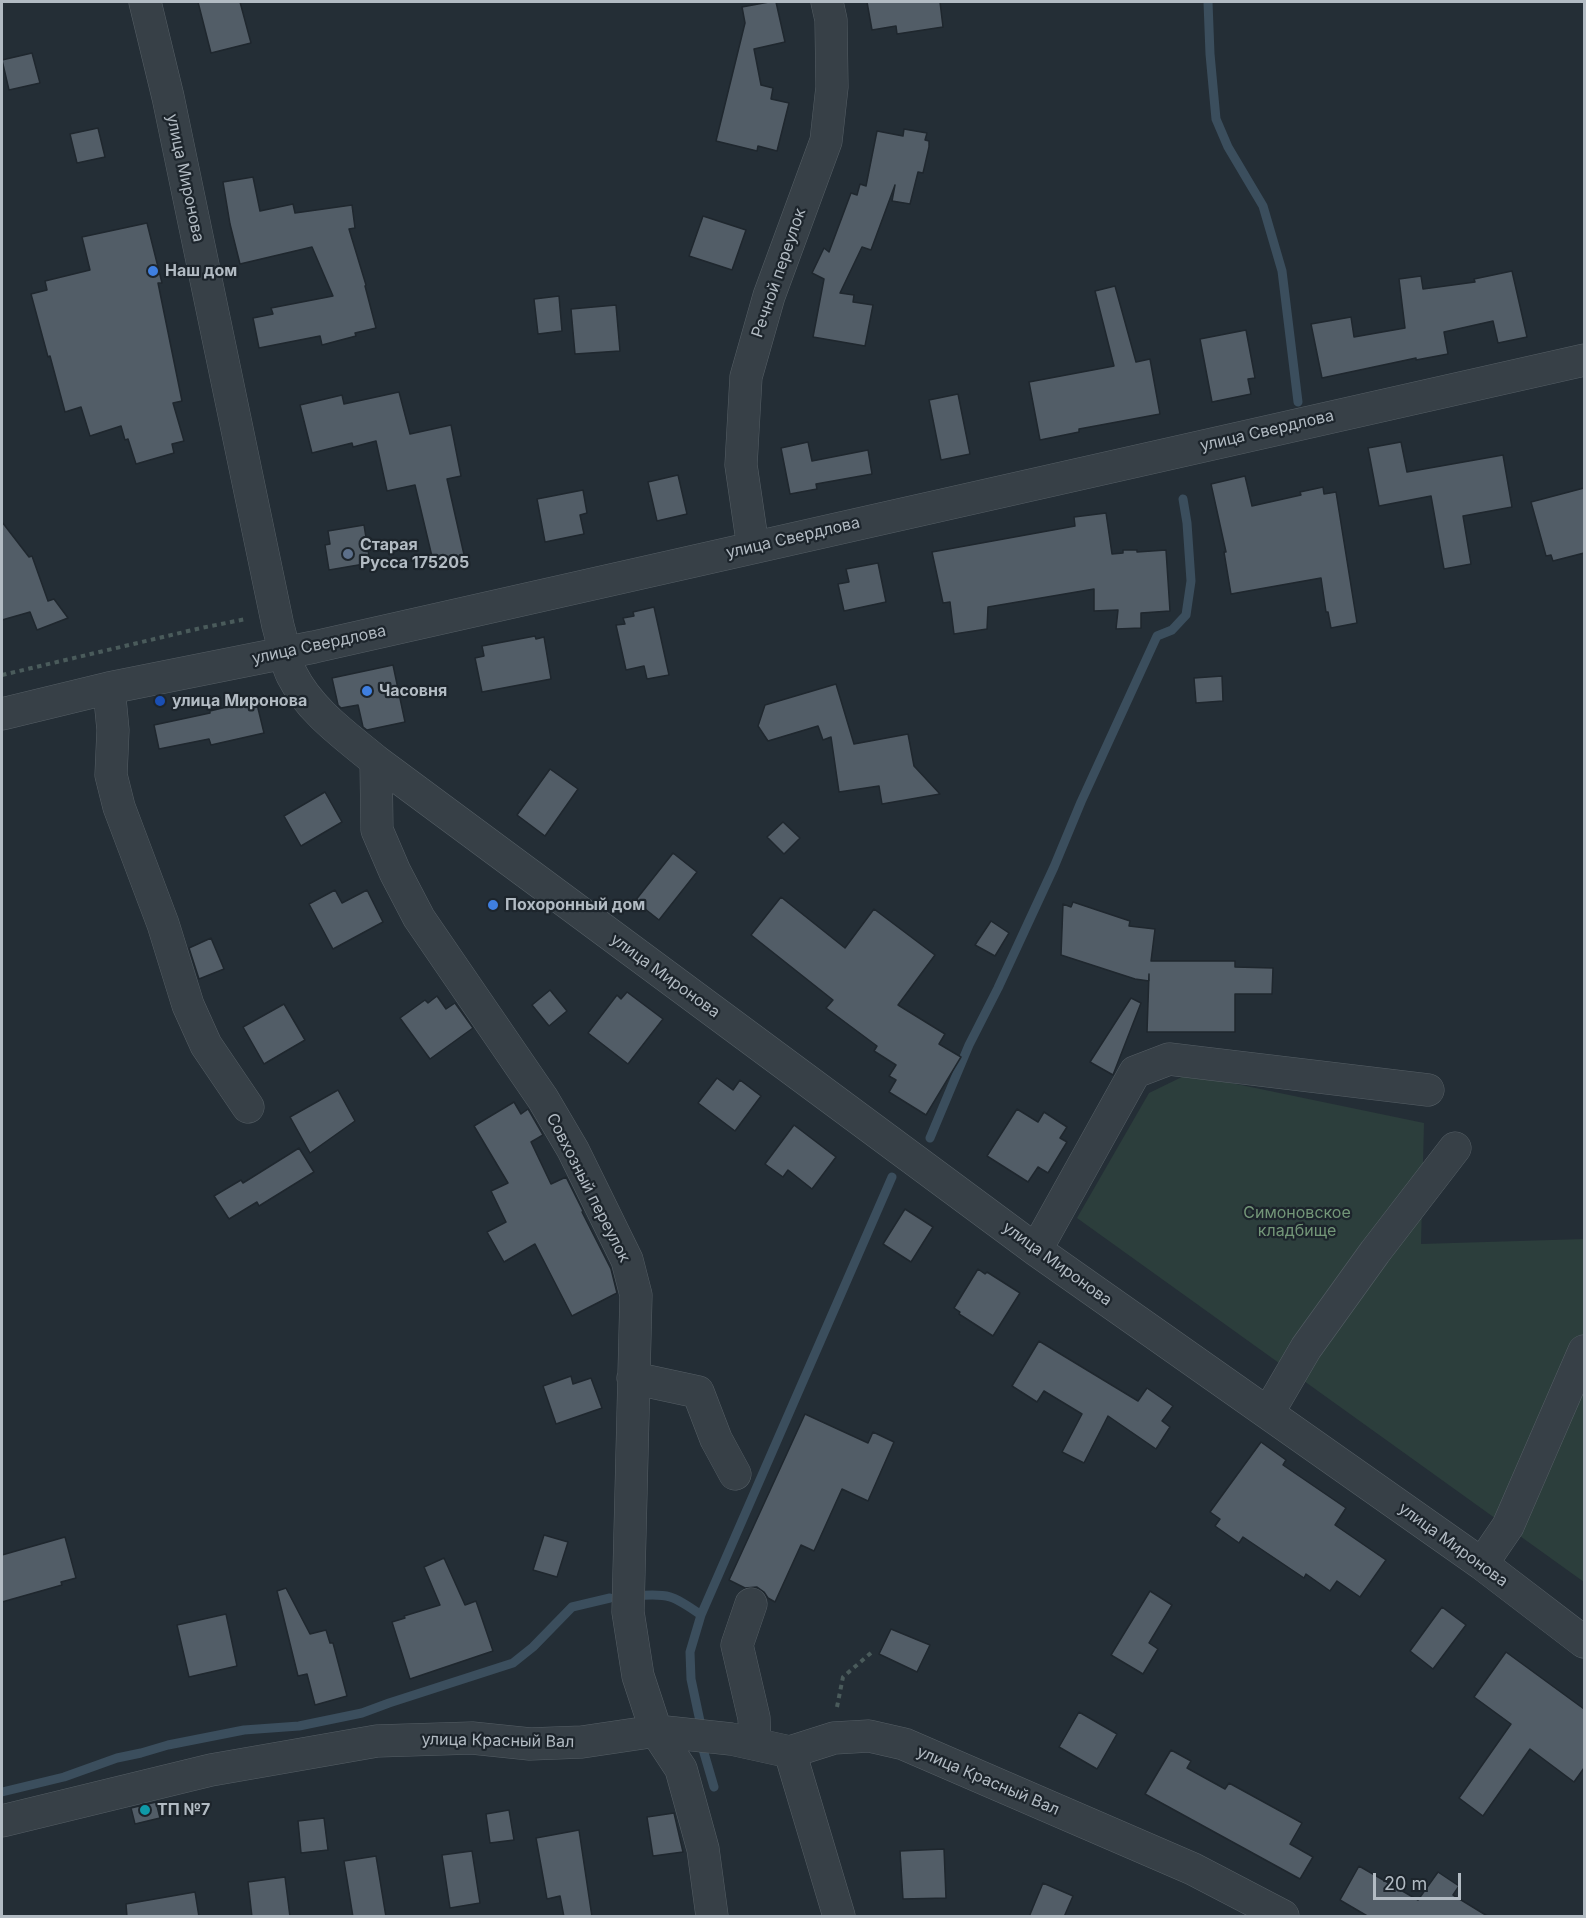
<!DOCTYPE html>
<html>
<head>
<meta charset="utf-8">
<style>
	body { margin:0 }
	#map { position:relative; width:1586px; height:1918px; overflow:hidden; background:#242e36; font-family:Inter,sans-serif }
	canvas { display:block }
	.frame { position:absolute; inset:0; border:3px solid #b2bbc3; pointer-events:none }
	.scale { position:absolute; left:1373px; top:1873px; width:88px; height:27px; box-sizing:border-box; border:3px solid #b2bbc3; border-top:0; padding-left:8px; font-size:18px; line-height:21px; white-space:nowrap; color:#b2bbc3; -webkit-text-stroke:4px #1d252c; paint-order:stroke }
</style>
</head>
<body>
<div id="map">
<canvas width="1586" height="1918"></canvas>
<div class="frame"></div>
<div class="scale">20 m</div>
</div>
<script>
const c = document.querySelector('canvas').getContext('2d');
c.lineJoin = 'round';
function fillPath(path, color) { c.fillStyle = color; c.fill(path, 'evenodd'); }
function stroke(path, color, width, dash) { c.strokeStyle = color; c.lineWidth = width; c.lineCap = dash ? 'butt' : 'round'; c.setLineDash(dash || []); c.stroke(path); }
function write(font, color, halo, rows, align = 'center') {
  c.font = font + ' Inter,sans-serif'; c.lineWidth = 4.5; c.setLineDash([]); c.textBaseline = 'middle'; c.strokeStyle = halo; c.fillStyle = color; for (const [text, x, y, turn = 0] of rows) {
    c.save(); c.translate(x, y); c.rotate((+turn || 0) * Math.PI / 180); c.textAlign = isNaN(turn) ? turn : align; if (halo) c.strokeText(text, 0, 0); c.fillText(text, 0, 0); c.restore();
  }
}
fillPath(new Path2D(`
	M 1188,1074 L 1424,1123 L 1421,1244 L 1584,1239 L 1584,1582 L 1077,1218 L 1149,1093 Z`), '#2c3e3c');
stroke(new Path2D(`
	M 1208,2 L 1210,54 L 1216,119 L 1228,147 L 1263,206 L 1282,271 L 1298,402
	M 930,1138 L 969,1045 L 998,988 L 1054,867 L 1081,802 L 1157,636 L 1172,630 L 1186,615 L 1191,581 L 1187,523 L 1183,499
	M 634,1596 C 668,1593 673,1595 701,1615
	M 701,1726 L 691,1679 L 690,1652 L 701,1615 L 892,1177
	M 702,1746 L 714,1787
	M 2,1792 L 64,1777 L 117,1758 L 141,1753 L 168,1745 L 244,1730 L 299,1726 L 362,1713 L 389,1703 L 513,1663 L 533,1647 L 572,1607 L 610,1598`), '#3b4e5d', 9);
const building = new Path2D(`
	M 198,2 L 240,2 L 251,43 L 211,53 Z
	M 769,2 L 776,2 L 785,42 L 754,49 L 761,85 L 773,88 L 771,99 L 789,103 L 777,151 L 758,146 L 757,151 L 716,141 L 745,23 L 742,7 Z
	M 867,2 L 940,2 L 943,27 L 897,34 L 896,26 L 872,30 Z
	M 32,53 L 40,83 L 9,90 L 2,60 Z
	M 98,128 L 105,157 L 77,163 L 70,134 Z
	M 904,129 L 927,133 L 925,140 L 929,141 L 929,147 L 923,173 L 918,172 L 910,204 L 892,201 L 895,185 L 871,250 L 862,247 L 840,293 L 854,295 L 853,302 L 873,305 L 865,346 L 813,337 L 824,279 L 812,273 L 824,248 L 829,252 L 851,193 L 857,195 L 860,184 L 866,186 L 877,131 L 903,136 Z
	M 253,177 L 260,211 L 293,204 L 295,213 L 352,205 L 355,228 L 349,229 L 366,285 L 365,286 L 376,328 L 355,333 L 356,336 L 322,345 L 320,336 L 259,348 L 253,318 L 273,314 L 271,308 L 333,296 L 312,247 L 240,264 L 230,224 L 223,182 Z
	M 703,216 L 746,230 L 732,270 L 689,256 Z
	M 147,223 L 162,283 L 158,283 L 182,401 L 173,403 L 184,441 L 172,444 L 174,453 L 136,464 L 128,439 L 125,440 L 121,426 L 90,436 L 81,407 L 65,412 L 50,356 L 48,357 L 31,294 L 47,290 L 45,281 L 90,270 L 82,237 Z
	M 1512,271 L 1527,337 L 1498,343 L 1493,321 L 1444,332 L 1448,354 L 1416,360 L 1416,358 L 1322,378 L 1311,324 L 1351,317 L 1354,337 L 1405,328 L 1399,279 L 1421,276 L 1423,289 L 1475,282 L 1474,279 Z
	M 1115,286 L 1136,362 L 1150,359 L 1160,414 L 1079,429 L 1079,432 L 1040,440 L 1029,382 L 1114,366 L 1095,291 Z
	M 559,296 L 562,331 L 538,334 L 534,299 Z
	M 616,305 L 620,351 L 575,354 L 571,309 Z
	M 1246,330 L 1255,378 L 1248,379 L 1251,394 L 1212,402 L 1200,339 Z
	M 399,392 L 410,434 L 451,425 L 461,476 L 447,479 L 465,559 L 434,565 L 415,485 L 387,491 L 376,441 L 353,447 L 352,443 L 312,453 L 300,405 L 342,395 L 344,404 Z
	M 958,394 L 970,454 L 941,460 L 929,400 Z
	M 808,442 L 812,461 L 868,450 L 872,474 L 816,484 L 817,489 L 790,494 L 781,448 Z
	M 1401,442 L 1407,472 L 1503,455 L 1512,507 L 1463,516 L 1471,564 L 1444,569 L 1431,496 L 1379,506 L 1368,448 Z
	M 678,475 L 687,514 L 657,521 L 648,482 Z
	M 1245,476 L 1252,506 L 1301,495 L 1300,492 L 1323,487 L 1324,494 L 1336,492 L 1357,623 L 1331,628 L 1328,612 L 1326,612 L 1321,578 L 1231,594 L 1224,552 L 1226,552 L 1211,484 Z
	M 1584,488 L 1584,553 L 1553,561 L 1551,555 L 1546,556 L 1531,502 Z
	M 583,490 L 587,513 L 580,515 L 584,534 L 545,542 L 537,499 Z
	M 1106,513 L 1112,554 L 1123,553 L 1123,550 L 1137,550 L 1137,552 L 1166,550 L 1170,611 L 1141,613 L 1141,628 L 1116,629 L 1118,610 L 1094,611 L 1094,589 L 988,607 L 987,629 L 954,634 L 950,602 L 943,603 L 932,552 L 1075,526 L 1074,517 Z
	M 2,522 L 29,557 L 32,556 L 48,601 L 54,599 L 68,618 L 37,630 L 30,612 L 2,620 Z
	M 364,525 L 370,563 L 329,570 L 325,545 L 330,544 L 328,531 Z
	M 878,563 L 886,602 L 844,611 L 838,584 L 849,582 L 846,569 Z
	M 654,607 L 669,675 L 647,679 L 644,666 L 626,670 L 616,625 L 625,624 L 623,618 L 634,616 L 633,612 Z
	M 535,636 L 536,639 L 544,637 L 551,679 L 482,692 L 475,658 L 484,656 L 482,646 Z
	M 393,665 L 405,722 L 367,730 L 363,727 L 358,705 L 341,708 L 338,705 L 332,678 Z
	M 1222,676 L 1223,701 L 1196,703 L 1194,678 Z
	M 836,684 L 854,744 L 908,734 L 914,766 L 940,794 L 882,804 L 879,786 L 839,792 L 831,737 L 823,740 L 818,726 L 768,741 L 758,726 L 765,705 Z
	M 256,700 L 264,733 L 211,745 L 209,739 L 159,749 L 154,725 L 210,713 L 210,711 Z
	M 550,769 L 578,789 L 545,836 L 517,815 Z
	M 325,792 L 342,822 L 301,846 L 284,816 Z
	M 783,822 L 800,838 L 784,854 L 767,837 Z
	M 673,853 L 697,872 L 659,920 L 635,901 Z
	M 335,890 L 342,903 L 367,890 L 383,922 L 333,949 L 309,904 Z
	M 781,897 L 845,948 L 874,909 L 935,955 L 898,1005 L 945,1034 L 939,1044 L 961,1057 L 926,1115 L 889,1092 L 896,1080 L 889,1076 L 896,1065 L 874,1051 L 877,1046 L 826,1008 L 833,1000 L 751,935 Z
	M 1073,902 L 1130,921 L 1129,926 L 1155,929 L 1151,961 L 1235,961 L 1235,967 L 1273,968 L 1272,994 L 1235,994 L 1235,1032 L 1147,1032 L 1149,974 L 1149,981 L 1135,979 L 1061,955 L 1063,904 L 1071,907 Z
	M 991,921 L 1009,933 L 995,956 L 975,945 Z
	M 211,938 L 224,969 L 199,979 L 189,948 Z
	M 550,990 L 567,1011 L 549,1026 L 532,1005 Z
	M 627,992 L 663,1019 L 628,1064 L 588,1033 L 617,995 L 621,999 Z
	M 437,996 L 446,1009 L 455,1003 L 473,1028 L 430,1059 L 400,1018 L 425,1000 L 428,1003 Z
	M 1131,998 L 1141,1003 L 1113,1075 L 1090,1062 Z
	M 284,1004 L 305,1040 L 264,1064 L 243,1027 Z
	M 717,1078 L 733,1090 L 740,1080 L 761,1096 L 735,1131 L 698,1103 Z
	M 338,1090 L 355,1121 L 310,1153 L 290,1117 Z
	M 514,1102 L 521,1114 L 528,1109 L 543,1135 L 531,1142 L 551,1184 L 566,1177 L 583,1211 L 582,1212 L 611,1269 L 617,1293 L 572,1316 L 535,1244 L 504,1262 L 487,1232 L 506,1222 L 491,1191 L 508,1183 L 474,1126 Z
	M 1017,1109 L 1038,1122 L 1044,1112 L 1067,1127 L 1060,1138 L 1067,1142 L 1048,1173 L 1038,1167 L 1028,1182 L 987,1156 Z
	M 794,1125 L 836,1157 L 812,1189 L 788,1170 L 783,1177 L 765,1164 Z
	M 299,1148 L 314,1172 L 259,1206 L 257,1202 L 229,1219 L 214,1196 L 241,1180 L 243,1183 Z
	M 905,1209 L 933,1227 L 911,1262 L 883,1244 Z
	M 978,1269 L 985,1274 L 987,1272 L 1020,1293 L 993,1336 L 959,1314 L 960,1312 L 954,1308 Z
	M 1039,1341 L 1138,1401 L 1147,1388 L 1173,1406 L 1162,1421 L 1170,1427 L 1156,1449 L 1108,1416 L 1084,1463 L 1062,1452 L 1082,1414 L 1044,1391 L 1037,1402 L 1012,1386 Z
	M 571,1376 L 573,1384 L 591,1378 L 602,1408 L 556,1424 L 543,1386 Z
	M 805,1414 L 868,1443 L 873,1432 L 894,1442 L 868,1501 L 842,1489 L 814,1551 L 801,1545 L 775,1602 L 768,1598 L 764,1592 L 757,1587 L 745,1588 L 729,1580 Z
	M 1261,1442 L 1286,1460 L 1283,1465 L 1346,1508 L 1335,1525 L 1386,1560 L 1360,1597 L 1337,1581 L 1330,1591 L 1306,1574 L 1304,1578 L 1243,1537 L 1239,1543 L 1215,1526 L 1220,1519 L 1210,1512 Z
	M 544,1535 L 568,1542 L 557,1577 L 533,1570 Z
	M 65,1537 L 76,1578 L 61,1582 L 62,1585 L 2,1602 L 2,1555 Z
	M 444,1558 L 465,1605 L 476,1601 L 493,1651 L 410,1679 L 392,1622 L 405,1618 L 404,1616 L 440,1605 L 424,1567 Z
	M 286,1588 L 310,1634 L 326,1630 L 330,1643 L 333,1643 L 347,1696 L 315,1705 L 307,1674 L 298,1676 L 277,1591 Z
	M 1150,1591 L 1172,1605 L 1149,1643 L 1158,1649 L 1143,1674 L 1111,1655 Z
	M 1442,1607 L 1466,1625 L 1433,1669 L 1410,1651 Z
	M 226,1614 L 237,1666 L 189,1677 L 177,1625 Z
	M 891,1629 L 930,1645 L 917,1672 L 879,1654 Z
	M 1506,1652 L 1584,1709 L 1584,1768 L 1574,1782 L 1530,1749 L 1483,1816 L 1459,1798 L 1511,1724 L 1474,1697 Z
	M 1079,1712 L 1117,1734 L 1097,1769 L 1059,1747 Z
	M 1171,1750 L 1191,1761 L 1187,1768 L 1225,1789 L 1229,1783 L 1302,1823 L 1290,1844 L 1313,1857 L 1300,1879 L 1145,1794 Z
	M 156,1802 L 160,1818 L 135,1824 L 131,1808 Z
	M 509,1810 L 514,1840 L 490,1843 L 486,1814 Z
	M 674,1813 L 683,1852 L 653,1856 L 647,1817 Z
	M 324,1818 L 328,1850 L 301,1853 L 298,1821 Z
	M 579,1830 L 592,1917 L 564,1917 L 560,1896 L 547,1899 L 536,1838 Z
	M 944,1849 L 946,1898 L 903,1899 L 900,1851 Z
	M 472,1851 L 480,1903 L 450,1908 L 442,1855 Z
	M 376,1856 L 386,1917 L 353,1917 L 344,1861 Z
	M 1359,1866 L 1418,1900 L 1438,1872 L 1459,1886 L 1453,1895 L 1489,1917 L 1369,1917 L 1340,1900 Z
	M 285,1877 L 290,1917 L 252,1917 L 248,1882 Z
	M 1043,1883 L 1073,1896 L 1064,1917 L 1029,1917 Z
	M 195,1892 L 199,1917 L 127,1917 L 126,1904 Z`);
fillPath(building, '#525d67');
stroke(building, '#1f272e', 1.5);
const minor = new Path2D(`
	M 145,2 L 168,97 L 278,626 C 282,639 286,664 292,675 C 310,711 346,736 376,761 L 1036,1250 L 1482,1564 L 1584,1642
	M 753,547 L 741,465 L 746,377 L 769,296 L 826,141 L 832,87 L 831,20 L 827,2
	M 109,688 L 113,730 L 111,775 L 119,807 L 163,924 L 188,1005 L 206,1045 L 248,1107
	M 2,714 L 109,688 L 314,647 L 1584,360
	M 376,761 L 377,830 L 395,872 L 419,918 L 543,1099 L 573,1150 L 627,1260 L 636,1295 L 628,1612 L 638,1676 L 656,1731 L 681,1769 L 703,1849 L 712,1916
	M 1036,1250 L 1135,1072 L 1169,1059 L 1428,1090
	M 633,1378 L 698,1392 L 716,1439 L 735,1474
	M 1268,1413 L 1306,1348 L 1375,1252 L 1455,1148
	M 1482,1564 L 1508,1526 L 1584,1351
	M 751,1604 L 737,1645 L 754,1718 L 755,1744
	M 790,1752 L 839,1916
	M 2,1821 L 211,1770 L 377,1741 L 472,1738 L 530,1744 L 582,1742 L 656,1731 L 731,1739 L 790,1752 L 834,1738 L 869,1736 L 904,1744 L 1193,1869 L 1283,1916`);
stroke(minor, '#555e65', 33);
stroke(new Path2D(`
	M 2,675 L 201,628 L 246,619
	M 837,1707 L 843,1677 L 872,1652`), '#4a5b5b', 4, [4.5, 4.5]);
stroke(minor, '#374047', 32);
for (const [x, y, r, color] of [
	[153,271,6,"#3f7fe0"],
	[348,554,6,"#5c6f8a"],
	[367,691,6,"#3f7fe0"],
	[160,701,6,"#1a4fb4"],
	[493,905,6,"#3f7fe0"],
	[145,1810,6,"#0f9aa8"]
]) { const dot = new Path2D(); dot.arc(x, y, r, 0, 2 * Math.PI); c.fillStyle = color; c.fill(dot); stroke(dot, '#1d252c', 2); }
write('16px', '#b2bbc3', '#1d252c', [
	["улица Миронова",185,178,78],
	["Речной переулок",779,273,-71],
	["улица Свердлова",1267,431,-13],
	["улица Свердлова",793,538,-13],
	["улица Свердлова",319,645,-12],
	["улица Миронова",665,976,36],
	["Совхозный переулок",588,1188,63],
	["улица Миронова",1057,1264,36],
	["улица Миронова",1453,1545,36],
	["улица Красный Вал",498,1741,1],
	["улица Красный Вал",988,1781,23]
]);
write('bold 16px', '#b2bbc3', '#1d252c', [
	["Наш дом",165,271],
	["Старая",360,545],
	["Русса 175205",360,563],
	["Часовня",379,691],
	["улица Миронова",172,701],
	["Похоронный дом",505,905],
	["ТП №7",157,1810]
], 'left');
write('16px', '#739678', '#1d252c', [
	["Симоновское",1297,1213],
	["кладбище",1297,1231]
]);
</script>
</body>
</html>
